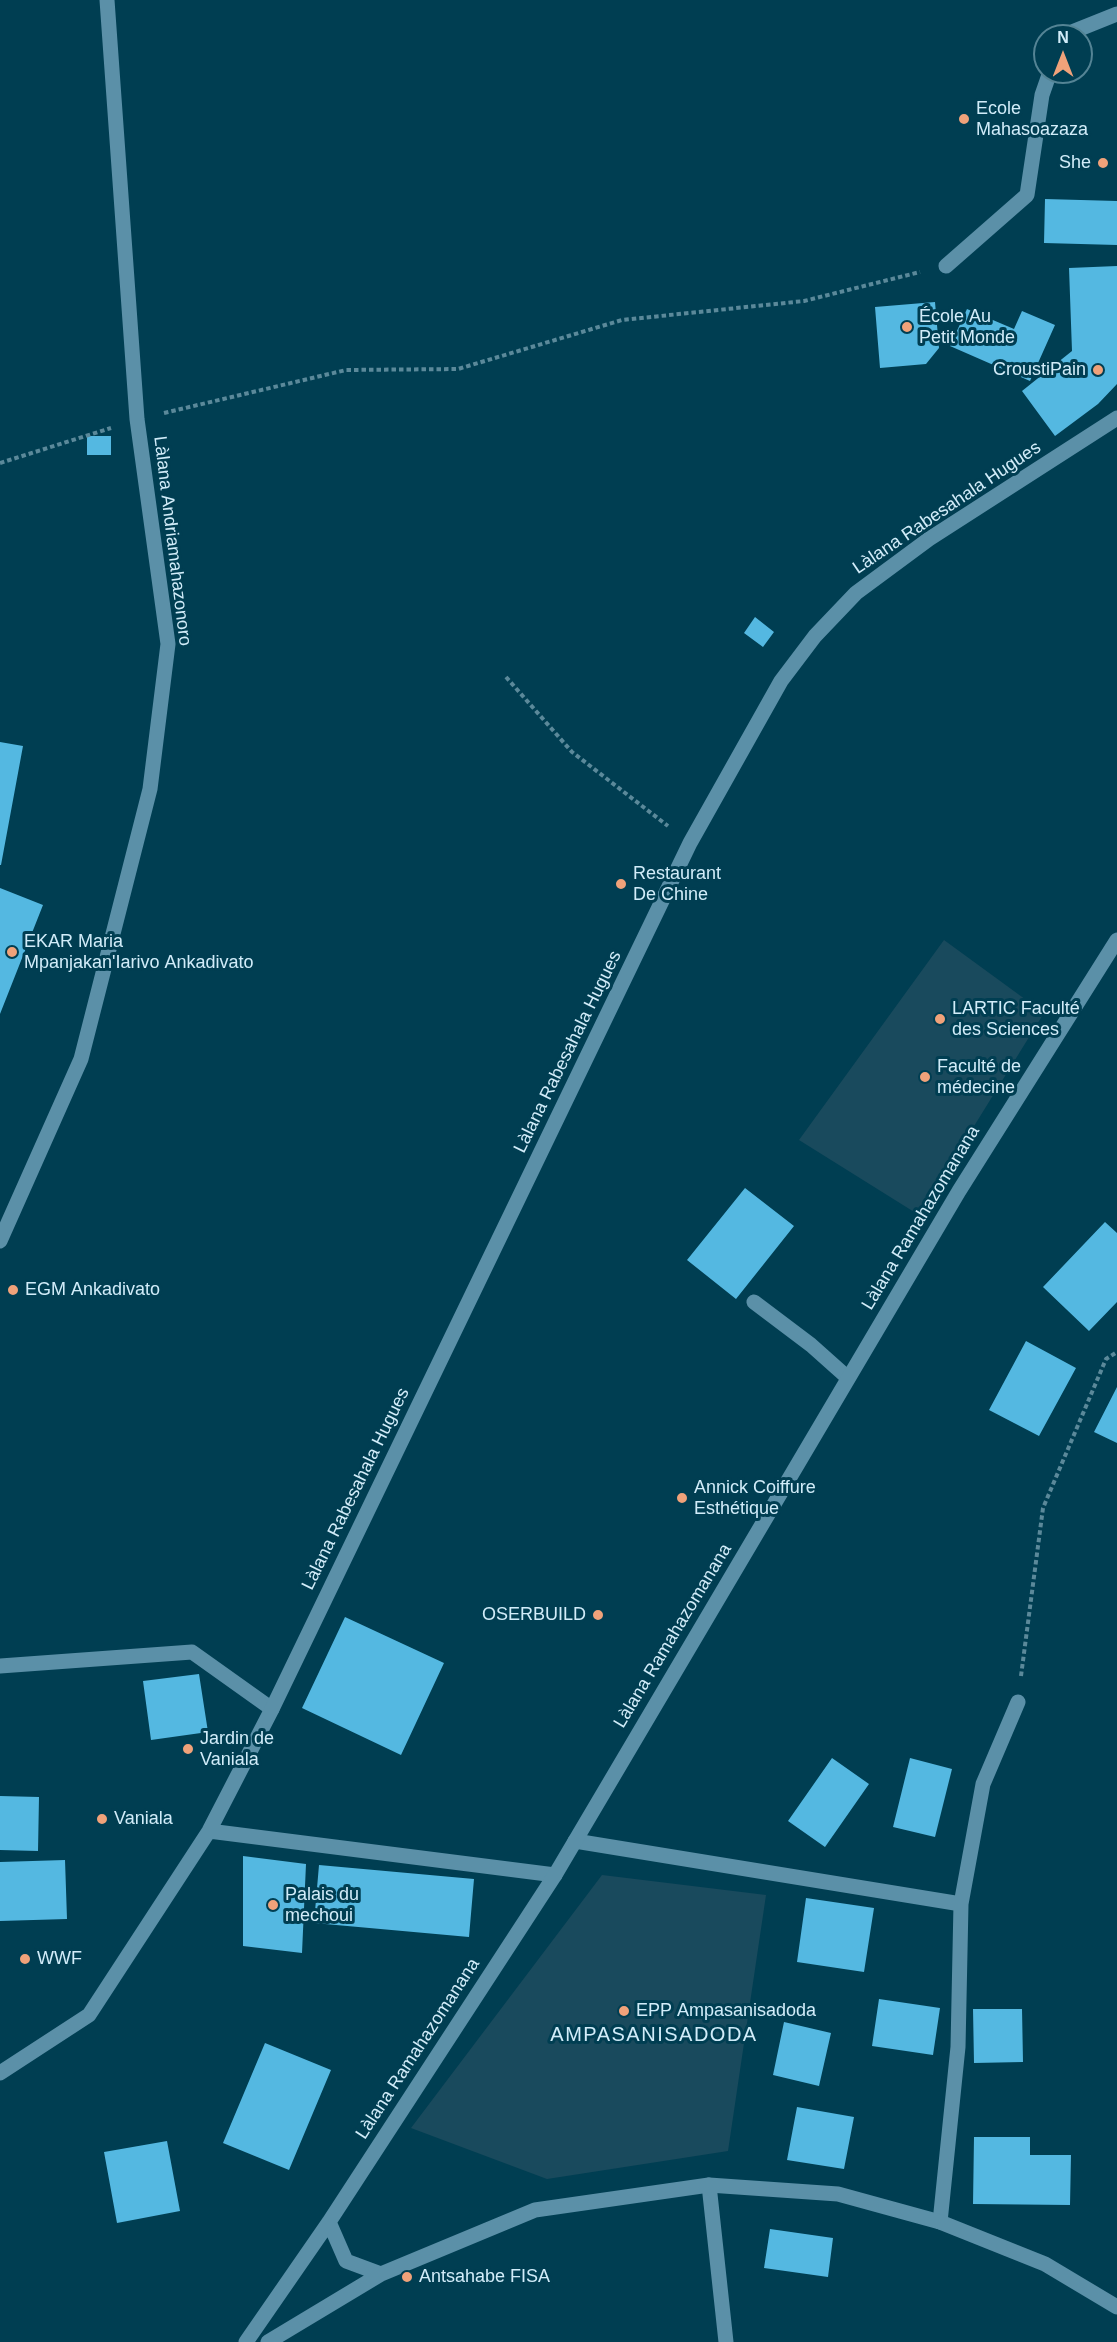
<!DOCTYPE html>
<html>
<head>
<meta charset="utf-8">
<style>
	body { margin:0 }
	#map { position:relative; width:1117px; height:2342px; overflow:hidden; background:#003e52; font-family:Arial,sans-serif }
	canvas { display:block }
	.north { position:absolute; left:1033px; top:24px; width:60px; height:60px; box-sizing:border-box; background:#003e52; border:2px solid #548495; border-radius:50%; rotate:0deg; font-size:16px; font-weight:700; line-height:24px; text-align:center; color:#d1ecf9 }
	.north::after { content:''; display:block; margin:auto; width:21px; height:27px; background:#f0a27a; clip-path:polygon(50% 0,100% 100%,50% 72%,0 100%) }
</style>
</head>
<body>
<div id="map">
<canvas width="1117" height="2342"></canvas>
<div class="north">N</div>
</div>
<script>
const c = document.querySelector('canvas').getContext('2d');
c.lineJoin = 'round';
function fillPath(path, color) { c.fillStyle = color; c.fill(path, 'evenodd'); }
function stroke(path, color, width, dash) { c.strokeStyle = color; c.lineWidth = width; c.lineCap = dash ? 'butt' : 'round'; c.setLineDash(dash || []); c.stroke(path); }
function write(font, color, halo, rows, align = 'center') {
  c.font = font + ' Arial,sans-serif'; c.lineWidth = 6; c.setLineDash([]); c.textBaseline = 'middle'; c.strokeStyle = halo; c.fillStyle = color; for (const [text, x, y, turn = 0] of rows) {
    c.save(); c.translate(x, y); c.rotate((+turn || 0) * Math.PI / 180); c.textAlign = isNaN(turn) ? turn : align; if (halo) c.strokeText(text, 0, 0); c.fillText(text, 0, 0); c.restore();
  }
}
fillPath(new Path2D(`
	M 944,940 L 1044,1013 L 919,1215 L 799,1140 Z
	M 602,1875 L 766,1895 L 728,2151 L 547,2179 L 411,2128 Z`), '#194a5d');
fillPath(new Path2D(`
	M 1045,199 L 1117,201 L 1117,245 L 1044,243 Z
	M 1117,266 L 1117,384 L 1098,404 L 1055,436 L 1022,391 L 1072,351 L 1069,268 Z
	M 935,302 L 939,348 L 926,364 L 880,368 L 875,307 Z
	M 967,309 L 1014,329 L 1022,311 L 1055,325 L 1030,381 L 950,346 Z
	M 87,436 L 111,436 L 111,455 L 87,455 Z
	M 755,617 L 774,632 L 763,647 L 744,633 Z
	M 0,742 L 23,746 L 1,865 L 0,865 Z
	M 0,888 L 43,905 L 0,1014 Z
	M 745,1188 L 794,1226 L 736,1299 L 687,1260 Z
	M 1105,1222 L 1117,1233 L 1117,1302 L 1089,1331 L 1043,1287 Z
	M 1026,1341 L 1076,1368 L 1039,1436 L 989,1410 Z
	M 1117,1387 L 1117,1443 L 1094,1432 Z
	M 345,1617 L 444,1663 L 401,1755 L 302,1708 Z
	M 199,1674 L 208,1732 L 151,1740 L 143,1681 Z
	M 832,1758 L 869,1784 L 825,1847 L 788,1821 Z
	M 910,1758 L 952,1769 L 935,1837 L 893,1827 Z
	M 0,1796 L 39,1797 L 38,1851 L 0,1850 Z
	M 243,1856 L 306,1864 L 302,1953 L 243,1946 Z
	M 65,1860 L 67,1919 L 0,1921 L 0,1862 Z
	M 319,1865 L 474,1879 L 469,1937 L 314,1923 Z
	M 806,1898 L 874,1908 L 864,1972 L 797,1962 Z
	M 879,1999 L 940,2008 L 933,2055 L 872,2046 Z
	M 973,2009 L 1022,2009 L 1023,2062 L 974,2063 Z
	M 784,2022 L 831,2033 L 819,2086 L 773,2075 Z
	M 265,2043 L 331,2070 L 289,2170 L 223,2143 Z
	M 797,2107 L 854,2117 L 844,2169 L 787,2160 Z
	M 974,2137 L 1030,2137 L 1030,2155 L 1071,2155 L 1070,2205 L 973,2204 Z
	M 167,2141 L 180,2211 L 117,2223 L 104,2152 Z
	M 770,2229 L 833,2238 L 828,2277 L 764,2268 Z`), '#54b8e1');
stroke(new Path2D(`
	M 164,413 L 346,370 L 458,369 L 622,320 L 804,301 L 920,272
	M 0,463 L 111,428
	M 506,677 L 572,752 L 668,826
	M 1021,1676 L 1043,1508 L 1106,1359 L 1117,1352`), '#5b899a', 4, [4.5, 3]);
stroke(new Path2D(`
	M 754,1302 L 811,1345 L 848,1378
	M 0,1666 L 192,1652 L 272,1709
	M 575,1841 L 961,1904
	M 940,2222 L 958,2047 L 961,1904 L 983,1784 L 1018,1702`), '#5b90a8', 15);
stroke(new Path2D(`
	M 1062,36 L 1117,14
	M 946,266 L 1027,195 L 1042,95 L 1050,72
	M 0,1241 L 81,1059 L 150,789 L 168,644 L 137,419 L 107,0
	M 209,1831 L 555,1875
	M 0,2073 L 89,2015 L 209,1831 L 272,1709 L 690,843 L 781,681 L 815,636 L 856,593 L 929,539 L 1117,418
	M 709,2185 L 726,2342`), '#5b90a8', 15);
stroke(new Path2D(`
	M 329,2222 L 346,2261 L 381,2274
	M 246,2342 L 329,2222 L 555,1875 L 959,1191 L 1117,940
	M 268,2342 L 381,2274 L 535,2210 L 709,2185 L 838,2194 L 940,2222 L 1045,2264 L 1117,2307`), '#5b90a8', 15);
for (const [x, y, r, color] of [
	[964,119,6,"#f0a27a"],
	[1103,163,6,"#f0a27a"],
	[907,327,6,"#f0a27a"],
	[1098,370,6,"#f0a27a"],
	[621,884,6,"#f0a27a"],
	[12,952,6,"#f0a27a"],
	[940,1019,6,"#f0a27a"],
	[925,1077,6,"#f0a27a"],
	[13,1290,6,"#f0a27a"],
	[682,1498,6,"#f0a27a"],
	[598,1615,6,"#f0a27a"],
	[188,1749,6,"#f0a27a"],
	[102,1819,6,"#f0a27a"],
	[273,1905,6,"#f0a27a"],
	[25,1959,6,"#f0a27a"],
	[624,2011,6,"#f0a27a"],
	[407,2277,6,"#f0a27a"]
]) { const dot = new Path2D(); dot.arc(x, y, r, 0, 2 * Math.PI); c.fillStyle = color; c.fill(dot); stroke(dot, '#003e52', 2); }
write('18px', '#d1ecf9', '#003e52', [
	["Ecole",976,109],
	["Mahasoazaza",976,130],
	["She",1091,163,"right"],
	["École Au",919,317],
	["Petit Monde",919,338],
	["CroustiPain",1086,370,"right"],
	["Restaurant",633,874],
	["De Chine",633,895],
	["EKAR Maria",24,942],
	["Mpanjakan'Iarivo Ankadivato",24,963],
	["LARTIC Faculté",952,1009],
	["des Sciences",952,1030],
	["Faculté de",937,1067],
	["médecine",937,1088],
	["EGM Ankadivato",25,1290],
	["Annick Coiffure",694,1488],
	["Esthétique",694,1509],
	["OSERBUILD",586,1615,"right"],
	["Jardin de",200,1739],
	["Vaniala",200,1760],
	["Vaniala",114,1819],
	["Palais du",285,1895],
	["mechoui",285,1916],
	["WWF",37,1959],
	["EPP Ampasanisadoda",636,2011],
	["Antsahabe FISA",419,2277]
], 'left');
write('18px', '#d1ecf9', '#003e52', [
	["Làlana Rabesahala Hugues",947,508,-34],
	["Làlana Andriamahazonoro",172,541,83],
	["Làlana Rabesahala Hugues",568,1052,-64],
	["Làlana Ramahazomanana",921,1218,-59],
	["Làlana Rabesahala Hugues",356,1489,-64],
	["Làlana Ramahazomanana",673,1636,-59],
	["Làlana Ramahazomanana",418,2049,-57]
]);
c.letterSpacing = '1.5px';
write('20px', '#d1ecf9', '#003e52', [
	["AMPASANISADODA",654,2035]
]);
c.letterSpacing = '0px';
</script>
</body>
</html>
